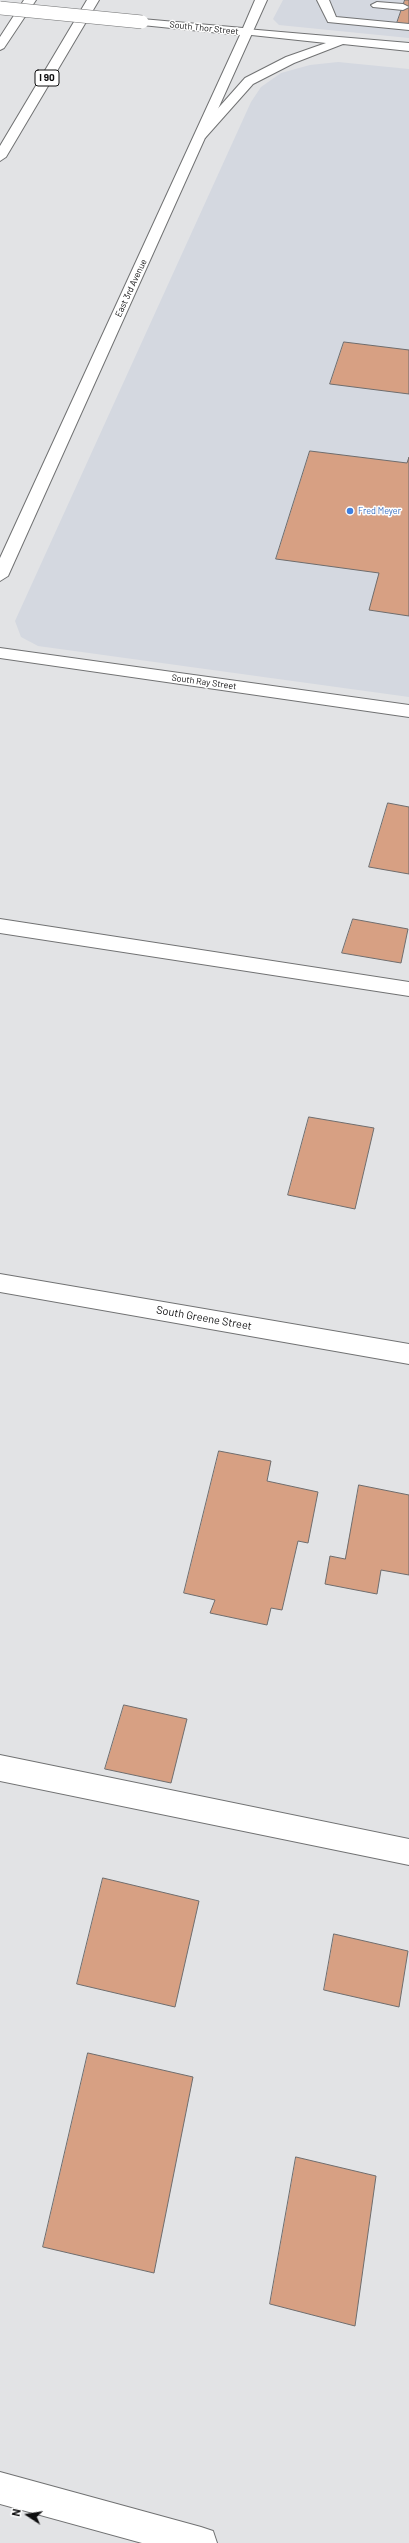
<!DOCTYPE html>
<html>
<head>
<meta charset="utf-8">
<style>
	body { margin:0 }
	#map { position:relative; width:409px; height:2543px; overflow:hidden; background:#e2e3e5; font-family:Barlow,sans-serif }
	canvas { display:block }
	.north { position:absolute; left:8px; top:2495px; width:40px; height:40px; -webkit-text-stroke:3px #fff; paint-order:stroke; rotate:282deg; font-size:11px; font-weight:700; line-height:16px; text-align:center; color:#0e0e0f }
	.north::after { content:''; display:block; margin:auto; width:14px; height:18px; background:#0e0e0f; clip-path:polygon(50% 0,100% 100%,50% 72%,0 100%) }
</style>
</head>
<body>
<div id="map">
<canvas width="409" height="2543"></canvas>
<div class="north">N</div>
</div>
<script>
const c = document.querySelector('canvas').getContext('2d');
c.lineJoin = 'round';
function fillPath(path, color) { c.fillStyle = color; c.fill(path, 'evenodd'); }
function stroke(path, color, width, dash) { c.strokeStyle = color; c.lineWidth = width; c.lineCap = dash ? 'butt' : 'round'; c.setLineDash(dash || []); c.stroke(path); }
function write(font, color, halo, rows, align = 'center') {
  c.font = font + ' Barlow,sans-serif'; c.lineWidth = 3; c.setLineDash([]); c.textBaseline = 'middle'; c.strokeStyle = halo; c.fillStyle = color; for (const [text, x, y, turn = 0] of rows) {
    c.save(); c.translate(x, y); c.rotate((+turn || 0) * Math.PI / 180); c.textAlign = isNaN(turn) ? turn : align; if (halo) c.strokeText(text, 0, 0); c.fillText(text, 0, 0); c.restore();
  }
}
fillPath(new Path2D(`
	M 283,0 L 409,0 L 409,38 L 279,25 L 273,19 Z
	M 338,62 L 409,69 L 409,697 L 38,646 L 21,637 L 15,621 L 251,102 L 261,87 L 281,73 L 310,65 Z`), '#d4d8e0');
const building = new Path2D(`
	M 405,0 L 409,0 L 409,24 L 397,23 Z
	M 344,342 L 409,350 L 409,394 L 330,384 Z
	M 310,451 L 407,463 L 409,457 L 409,616 L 369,610 L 379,573 L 276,559 Z
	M 388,803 L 409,807 L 409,874 L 369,867 Z
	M 353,919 L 408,929 L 401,963 L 342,953 Z
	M 309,1117 L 374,1128 L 355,1209 L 288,1195 Z
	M 219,1451 L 271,1461 L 267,1481 L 318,1492 L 308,1543 L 298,1541 L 282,1610 L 271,1608 L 267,1625 L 210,1613 L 215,1600 L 184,1593 Z
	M 359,1485 L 409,1495 L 409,1575 L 381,1570 L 377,1594 L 325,1584 L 330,1556 L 345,1559 Z
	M 124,1705 L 187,1719 L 171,1783 L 105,1769 Z
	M 103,1878 L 199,1901 L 175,2007 L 77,1984 Z
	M 334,1934 L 408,1951 L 399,2007 L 324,1990 Z
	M 88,2053 L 193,2077 L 154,2273 L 43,2247 Z
	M 296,2157 L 376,2176 L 355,2326 L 270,2304 Z`);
fillPath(building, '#d7a083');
stroke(building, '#6f6d6d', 1);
const service = new Path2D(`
	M 317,0 L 329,0 L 336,17 L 409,24 L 409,30 L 328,22 Z
	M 377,2 L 403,4 L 409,7 L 403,10 L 373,7 L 371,5 Z
	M 0,919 L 409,982 L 409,996 L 0,933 Z
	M 0,1755 L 409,1839 L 409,1865 L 0,1781 Z`);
const minor = new Path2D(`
	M 0,648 L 409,705 L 409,717 L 0,658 Z
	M 0,1274 L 409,1344 L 409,1364 L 0,1292 Z
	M 0,2472 L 201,2527 L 213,2531 L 217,2543 L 142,2543 L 0,2504 Z`);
const secondary = new Path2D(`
	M 246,29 L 409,43 L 409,51 L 343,44 L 294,63 L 253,84 L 205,138 L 197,138 L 195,135 L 197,132 L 245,78 L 286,57 L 326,43 L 242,34 L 242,30 Z`);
const primary = new Path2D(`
	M 255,0 L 267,0 L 8,576 L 0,581 L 0,558 L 240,35 L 142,25 L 136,22 L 142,19 L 243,28 Z`);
const motorway = new Path2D(`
	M 24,0 L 36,0 L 4,48 L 0,50 L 0,37 Z
	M 87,0 L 99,0 L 6,157 L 0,161 L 0,146 Z`);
stroke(service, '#717273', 2);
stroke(minor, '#717273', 2);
stroke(secondary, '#717273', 2);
stroke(primary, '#717273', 2);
stroke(motorway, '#717273', 2);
fillPath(service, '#fff');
fillPath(minor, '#fff');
fillPath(secondary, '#fff');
fillPath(primary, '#fff');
fillPath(motorway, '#fff');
const primaryBridge = new Path2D(`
	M 0,8 L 142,22`);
stroke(primaryBridge, '#717273', 14, []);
stroke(primaryBridge, '#fff', 13);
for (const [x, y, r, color] of [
	[350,511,4,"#3f7fe0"]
]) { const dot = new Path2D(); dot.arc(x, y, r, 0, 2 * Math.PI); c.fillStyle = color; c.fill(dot); stroke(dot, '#fff', 1.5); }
write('9px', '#0e0e0f', '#fff', [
	["South Thor Street",204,28,6],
	["East 3rd Avenue",131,288,-65],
	["South Ray Street",204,682,8]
]);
write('9px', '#366cbe', '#fff', [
	["Fred Meyer",358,511]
], 'left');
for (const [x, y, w] of [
	[47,78,24]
]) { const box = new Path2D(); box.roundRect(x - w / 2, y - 8, w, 16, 3); c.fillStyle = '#fff'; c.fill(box); stroke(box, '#0e0e0f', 1); }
write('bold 10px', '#0e0e0f', null, [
	["I 90",47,78]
]);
write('11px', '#0e0e0f', '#fff', [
	["South Greene Street",204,1318,10]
]);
</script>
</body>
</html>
